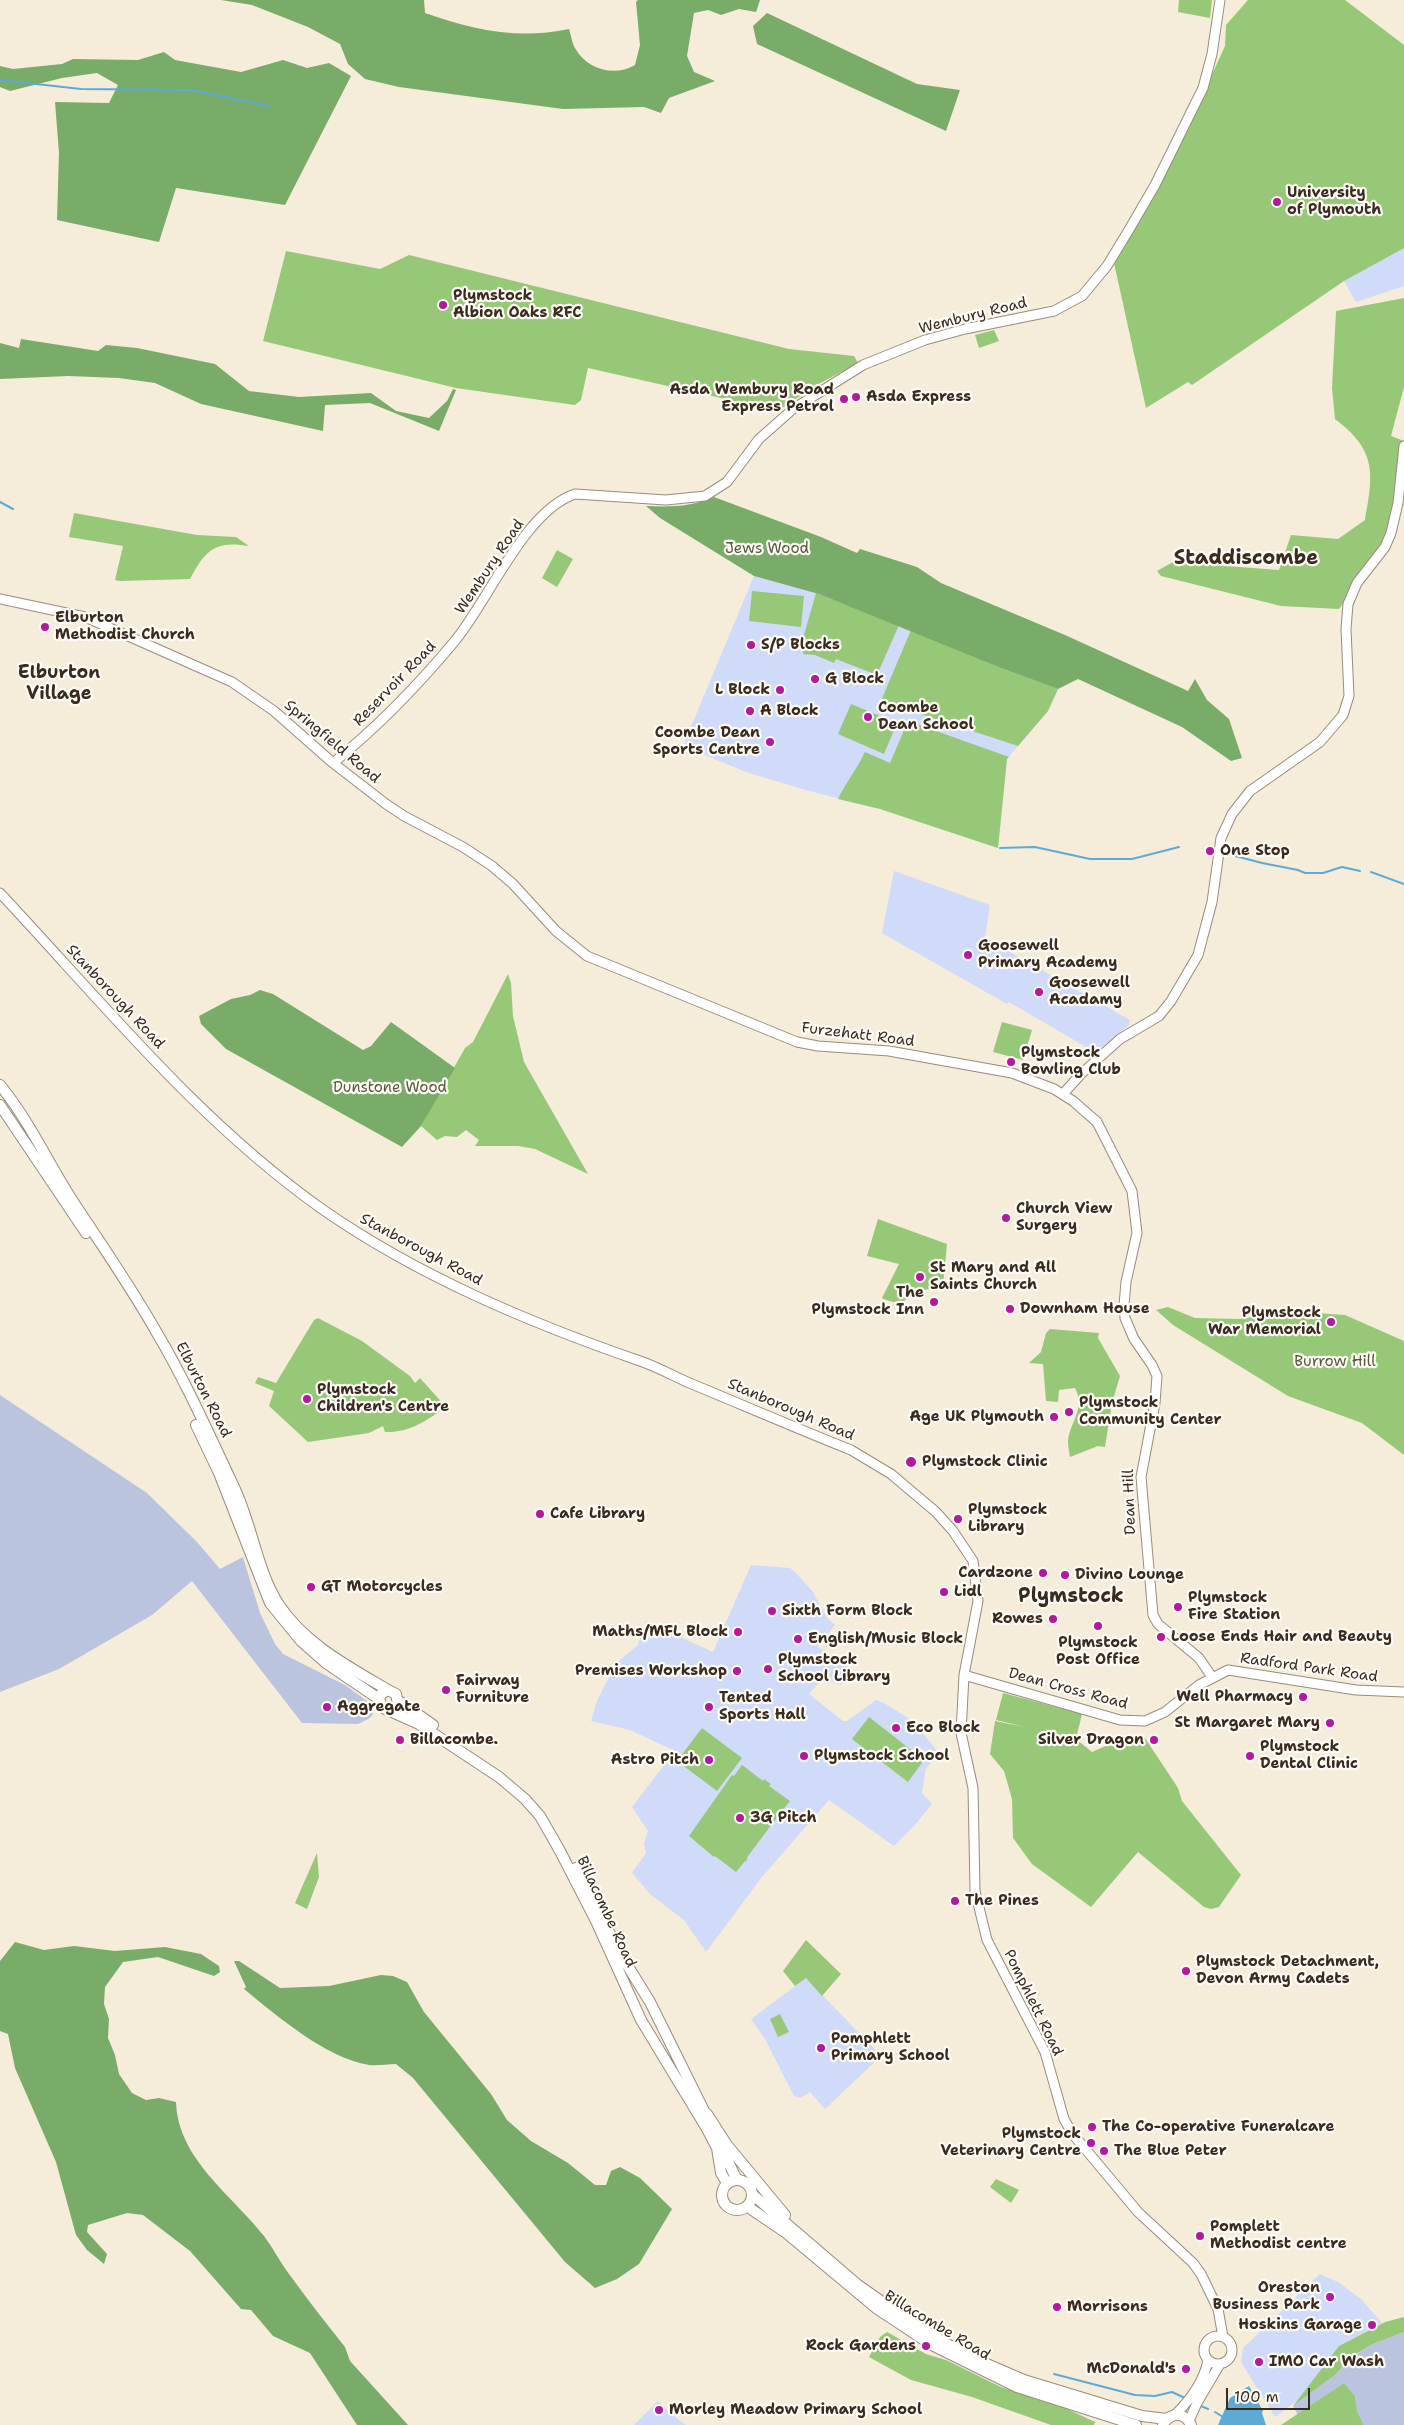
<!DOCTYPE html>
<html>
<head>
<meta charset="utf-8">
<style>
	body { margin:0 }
	#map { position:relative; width:1404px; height:2425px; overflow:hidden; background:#f5edd9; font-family:"Shantell Sans",sans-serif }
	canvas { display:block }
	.scale { position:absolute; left:1226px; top:2388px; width:84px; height:22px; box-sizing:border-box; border:2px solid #3b2a1e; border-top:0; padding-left:6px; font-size:15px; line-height:18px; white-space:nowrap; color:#3b2a1e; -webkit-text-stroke:4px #fdfcf7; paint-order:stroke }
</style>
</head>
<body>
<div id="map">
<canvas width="1404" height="2425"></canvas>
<div class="scale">100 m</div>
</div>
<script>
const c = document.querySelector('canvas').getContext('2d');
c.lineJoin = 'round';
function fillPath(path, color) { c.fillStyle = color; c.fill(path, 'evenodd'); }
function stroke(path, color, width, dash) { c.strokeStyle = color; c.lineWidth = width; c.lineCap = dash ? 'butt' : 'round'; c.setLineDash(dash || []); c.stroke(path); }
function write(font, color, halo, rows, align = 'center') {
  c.font = font + ' "Shantell Sans",sans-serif'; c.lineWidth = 4.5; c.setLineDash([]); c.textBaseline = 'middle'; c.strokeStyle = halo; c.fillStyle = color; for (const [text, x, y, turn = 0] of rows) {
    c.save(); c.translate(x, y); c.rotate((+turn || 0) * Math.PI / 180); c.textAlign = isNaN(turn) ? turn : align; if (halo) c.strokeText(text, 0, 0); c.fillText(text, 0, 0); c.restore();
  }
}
fillPath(new Path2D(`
	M 1404,246 L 1404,286 L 1356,302 L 1344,281 Z
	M 754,576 L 822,594 L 1058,689 L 1048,711 L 1007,759 L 998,848 L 880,809 L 802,789 L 746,772 L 683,746 Z
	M 894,871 L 990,905 L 985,938 L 1130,1020 L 1129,1025 L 1105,1045 L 1093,1051 L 1009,1002 L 1007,1004 L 882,933 Z
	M 751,1565 L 790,1568 L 795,1572 L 813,1592 L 827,1618 L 835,1625 L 818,1647 L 850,1668 L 841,1685 L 823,1678 L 809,1694 L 843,1721 L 847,1721 L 876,1700 L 884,1703 L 913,1721 L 940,1754 L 926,1768 L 922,1793 L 932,1804 L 914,1826 L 894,1846 L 829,1800 L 762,1877 L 706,1952 L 684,1920 L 650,1894 L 632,1873 L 646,1853 L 644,1843 L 648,1831 L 632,1807 L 675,1751 L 630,1730 L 591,1721 L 597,1701 L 616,1663 L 638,1645 L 646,1621 L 713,1652 Z
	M 806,1978 L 881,2056 L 825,2109 L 810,2092 L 800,2098 L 794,2096 L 765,2039 L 751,2019 Z
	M 1320,2274 L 1338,2282 L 1361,2299 L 1382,2323 L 1339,2346 L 1298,2400 L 1275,2417 L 1241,2362 L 1243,2348 Z
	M 658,2401 L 678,2419 L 686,2425 L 634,2425 Z`), '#d0daf9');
fillPath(new Path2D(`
	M 0,1395 L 147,1493 L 198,1543 L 220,1569 L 243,1557 L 260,1613 L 275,1644 L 283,1654 L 345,1685 L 371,1704 L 373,1714 L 370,1718 L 358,1724 L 302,1723 L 192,1581 L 152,1615 L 59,1669 L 0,1692 Z
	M 1404,2332 L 1404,2425 L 1364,2425 L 1357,2411 L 1355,2396 L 1344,2383 L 1298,2415 L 1293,2406 L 1335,2375 L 1352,2356 L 1373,2344 Z`), '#bac4de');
fillPath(new Path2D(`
	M 1179,0 L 1212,0 L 1210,18 L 1178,12 Z
	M 1248,0 L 1345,0 L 1404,45 L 1404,248 L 1344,281 L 1192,385 L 1188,382 L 1146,408 L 1114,263 L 1175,156 L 1225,46 L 1226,25 Z
	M 286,251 L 380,269 L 409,255 L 789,349 L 854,356 L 858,363 L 815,386 L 778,411 L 588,368 L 581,400 L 575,405 L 456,388 L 263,341 Z
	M 1404,298 L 1404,387 L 1391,436 L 1404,441 L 1404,450 L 1385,547 L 1339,609 L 1281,606 L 1161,576 L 1157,571 L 1173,562 L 1279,570 L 1291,535 L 1338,539 L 1365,520 C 1374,472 1376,450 1335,419 L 1332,388 L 1336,311 Z
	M 994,330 L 999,341 L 979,348 L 975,335 Z
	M 74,513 L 197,535 L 236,537 L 249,546 C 214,540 205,551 190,579 L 120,581 L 115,580 L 123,546 L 69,537 Z
	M 557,550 L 573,559 L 557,587 L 542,578 Z
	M 752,591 L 804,596 L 801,627 L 749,621 Z
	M 816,593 L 899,625 L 877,675 L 836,659 L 834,663 L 815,655 L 803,654 L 802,642 Z
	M 911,630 L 1001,668 L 1058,689 L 1048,711 L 1018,746 L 881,701 Z
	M 851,704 L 897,723 L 884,754 L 838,734 Z
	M 908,721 L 1009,757 L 1007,759 L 998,848 L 880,809 L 838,799 C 846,782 857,769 865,752 L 890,763 Z
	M 508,974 L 511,983 L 513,1016 L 524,1062 L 588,1174 L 535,1149 L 518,1146 L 475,1146 L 479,1140 L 466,1130 L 457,1137 L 445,1136 L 437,1140 L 421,1126 L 465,1048 L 473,1042 Z
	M 1002,1022 L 1032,1030 L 1023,1060 L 993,1052 Z
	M 878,1219 L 947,1244 L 943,1285 C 935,1288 927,1289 919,1292 C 901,1300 905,1308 882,1298 L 899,1264 L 867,1256 Z
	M 1168,1307 L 1195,1318 L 1239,1319 L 1278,1313 L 1301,1312 L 1345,1315 L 1404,1341 L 1404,1455 L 1362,1423 L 1288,1396 L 1173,1325 L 1156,1310 Z
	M 318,1318 L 362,1341 L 410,1376 L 415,1383 L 420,1378 L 446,1407 C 427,1420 410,1433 385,1432 L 383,1426 L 369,1433 L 308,1442 L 269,1406 L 274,1391 L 255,1383 L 258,1377 L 276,1383 L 314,1320 Z
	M 1050,1329 L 1099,1333 L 1098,1338 L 1120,1376 L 1112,1403 L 1105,1447 L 1098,1446 L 1070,1457 C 1069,1452 1068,1446 1068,1441 C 1070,1422 1086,1408 1075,1388 L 1059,1390 L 1058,1402 L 1046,1401 L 1043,1364 L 1029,1363 L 1041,1352 L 1046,1333 Z
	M 1003,1693 L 1082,1714 L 1076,1739 L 1092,1752 L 1124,1738 L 1143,1735 L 1178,1788 L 1182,1801 L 1241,1875 L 1219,1907 L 1211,1909 L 1204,1907 L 1138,1852 L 1091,1907 L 1032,1864 L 1013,1838 L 1012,1799 L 1004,1771 L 990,1754 L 995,1721 L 1025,1727 L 996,1720 Z
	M 869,1717 L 924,1760 L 908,1782 L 852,1739 Z
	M 702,1728 L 742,1758 L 717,1791 L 677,1761 Z
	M 742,1765 L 763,1781 L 764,1779 L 771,1784 L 769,1786 L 790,1801 L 781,1812 L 783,1814 L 778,1816 L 748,1856 L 746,1862 L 745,1861 L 736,1872 L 715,1856 L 714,1857 L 689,1836 L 732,1775 L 734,1776 Z
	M 317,1853 L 319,1877 L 307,1909 L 295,1903 Z
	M 806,1940 L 841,1974 L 822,1996 L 806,1978 L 795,1986 L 783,1971 Z
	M 780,2014 L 789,2032 L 778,2037 L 770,2019 Z
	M 996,2179 L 1019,2190 L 1011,2203 L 990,2187 Z
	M 1404,2317 L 1404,2332 L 1373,2344 L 1352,2356 L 1335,2375 L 1293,2406 L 1339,2346 L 1385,2322 Z
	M 887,2332 L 926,2354 L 946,2360 L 1001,2387 L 1065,2408 L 1095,2422 L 1094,2425 L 1051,2425 L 972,2397 L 911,2380 L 869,2357 L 880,2337 Z
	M 1344,2383 L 1355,2396 L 1357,2411 L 1364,2425 L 1281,2425 Z`), '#96c878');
fillPath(new Path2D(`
	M 221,0 L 424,0 L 425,13 C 473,30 518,40 569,29 C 571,35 572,43 575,48 C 587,70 615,77 635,65 L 640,45 L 636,2 L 638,0 L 760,0 L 756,12 L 739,9 L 721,15 L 708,10 L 694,13 L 687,56 L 694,72 L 715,81 L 669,98 L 661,113 L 644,107 L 563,109 L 399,87 L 365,79 L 348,64 L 340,44 L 308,27 L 252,5 Z
	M 767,13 L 917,84 L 960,90 L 946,131 L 757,44 L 753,26 Z
	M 164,52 L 175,60 L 241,72 L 283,60 L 307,68 L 329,63 L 351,76 L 285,205 L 176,188 L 159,242 L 57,220 L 59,153 L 55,102 L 109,103 L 118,85 L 97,73 L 62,78 L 10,91 L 0,87 L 0,66 L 13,69 L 62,64 L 73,59 L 138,60 Z
	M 21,339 L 98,351 L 106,345 L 137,348 L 215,364 L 249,391 L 299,397 L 371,393 L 396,411 L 429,418 L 447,401 L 453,389 L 456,390 L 439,431 L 370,403 L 325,405 L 323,431 L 201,404 L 155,383 L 119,378 L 68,376 L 0,379 L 0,343 L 19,348 Z
	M 714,497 L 821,537 L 857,553 L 860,549 L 917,567 L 941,583 L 1065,635 L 1188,691 L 1195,679 L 1207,700 L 1229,719 L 1242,758 L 1231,761 L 1182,727 L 1078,679 L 1058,689 L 1001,668 L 819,594 L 754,576 L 660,518 L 646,506 C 671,507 691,507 714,497 Z
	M 260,990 L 273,994 L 363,1050 L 371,1046 L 391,1022 L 455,1068 L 421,1126 L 402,1147 L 226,1049 L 201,1024 L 199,1016 L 231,999 L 250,995 Z
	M 15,1942 L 44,1950 L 74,1946 L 115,1951 L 165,1947 L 201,1954 L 219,1966 L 220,1972 L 214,1976 L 158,1957 L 123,1962 L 105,1987 L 104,2004 L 109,2019 L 108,2038 L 115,2055 L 119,2074 L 132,2093 L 146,2100 L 159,2098 L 176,2102 C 178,2159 231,2194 264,2236 C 273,2248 280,2262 289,2274 C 307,2299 326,2323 345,2347 L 350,2361 L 408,2425 L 357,2425 L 310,2353 L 273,2336 L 251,2310 L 241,2309 L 190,2251 L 143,2215 L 127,2213 L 88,2225 L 87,2232 L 107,2254 L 104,2264 L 87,2250 L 76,2235 L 56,2162 L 15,2068 L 8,2034 L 0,2031 L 0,1961 Z
	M 234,1961 L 239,1961 L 280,1988 L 329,1986 L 381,1975 L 393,1976 L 407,1982 L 424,2012 L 491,2094 L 507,2120 L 531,2141 L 568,2163 L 595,2185 L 606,2185 L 611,2171 L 620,2167 L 640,2178 L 672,2209 L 639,2264 L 617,2279 L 595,2288 L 565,2262 L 413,2078 L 396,2064 C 387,2064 377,2066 369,2065 C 326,2058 277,2016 244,1989 L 246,1987 Z`), '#78ac68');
fillPath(new Path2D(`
	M 1249,2386 L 1263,2411 L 1262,2413 L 1266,2425 L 1218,2425 L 1230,2398 Z`), '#5eaad6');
stroke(new Path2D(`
	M 0,80 L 81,89 L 191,90 L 269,106
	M 0,502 L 13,509
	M 1000,848 L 1035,847 L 1090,859 L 1132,859 L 1179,847
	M 1224,853 L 1262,863 L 1298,870 L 1305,873 L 1323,873 L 1342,867 L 1360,871
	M 1371,872 L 1404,884
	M 1054,2374 L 1135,2395 L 1155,2396 L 1172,2392 L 1185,2398
	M 1201,2406 L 1208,2409
	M 1215,2412 L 1223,2417`), '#5eaad6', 2);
const minor = new Path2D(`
	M 0,599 L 85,617 L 232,682 L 274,711 L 333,763 L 386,804 L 404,816 L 463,847 L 492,866 L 513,884 L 556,931 L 587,956 L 797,1042 L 818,1046 L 889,1051 L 1012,1073 L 1054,1089 L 1073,1101 L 1097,1122 L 1132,1191 L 1137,1233 L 1126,1282 L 1124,1305 L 1125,1318 L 1134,1339 L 1152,1365 L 1157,1376 L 1155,1403 L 1141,1477 L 1153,1615 L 1158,1624 L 1199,1658 L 1212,1677
	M 333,763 C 375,729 419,684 454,642 C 488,602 524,511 575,494 L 666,500 L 705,496 L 727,482 L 759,439 L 793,409 L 863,365 L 925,340 L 965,329 L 1054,311 L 1082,296 L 1107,266 L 1130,228 L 1155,185 L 1195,104 L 1203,88 L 1212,54 L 1220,0
	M 0,893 C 103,1003 199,1122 322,1209 C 418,1276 530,1323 640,1361 C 658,1367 675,1377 692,1384 C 745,1406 798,1429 851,1450 L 891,1474 L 936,1512 L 953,1531 L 973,1561 L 978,1601 L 964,1675 L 961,1733 L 973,1788 L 975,1891 L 987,1940 L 1045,2052 L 1064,2119 L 1072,2133 L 1138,2212 L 1193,2263 L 1201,2274 L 1218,2309 L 1223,2337
	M 1063,1094 L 1081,1074 L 1120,1039 L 1159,1016 L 1171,1001 L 1198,955 L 1212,902 L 1221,838 L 1232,814 L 1250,791 L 1320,742 L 1343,715 L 1349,696 L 1346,629 L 1348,604 L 1357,583 L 1385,547 L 1391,533 L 1398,503 L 1404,446
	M 964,1675 L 1120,1720 L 1145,1721 L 1165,1712 L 1199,1685 L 1228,1670 L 1356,1690 L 1404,1692
	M1204 2350a14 14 0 1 1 28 0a14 14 0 1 1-28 0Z
	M 1175,2415 C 1190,2400 1204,2382 1208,2360
	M 1189,2421 L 1197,2403 L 1220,2364`);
const major = new Path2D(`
	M 0,1085 C 30,1122 47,1161 72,1200 C 101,1244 131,1287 157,1333 C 186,1382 209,1434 233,1485 C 252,1523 256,1569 279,1605 C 305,1644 349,1667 388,1690
	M 0,1105 L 86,1233
	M 196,1425 L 219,1473 L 270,1603 L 301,1641 L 326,1663 L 379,1699
	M 399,1701 L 433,1725
	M 391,1710 L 398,1704 L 396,1694 L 388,1690 L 381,1694 L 379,1699 L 383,1708 L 419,1724 L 499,1777 L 525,1799 L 540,1816 L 560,1851 L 596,1921 L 641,2020 L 707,2129 L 717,2148 L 721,2173 L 727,2183
	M 576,1868 L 621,1955 L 650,2002 L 709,2121
	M 707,2114 L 727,2145 L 785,2215
	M 719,2143 L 737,2180
	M722 2195a15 15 0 1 1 30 0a15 15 0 1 1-30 0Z
	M 752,2194 L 858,2285 L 915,2325 L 966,2355 L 1024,2380 L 1142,2416 L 1167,2419
	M 748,2207 L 785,2232 L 876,2308 L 932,2345 L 1017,2387 L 1136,2425
	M 1163,2424 C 1171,2412 1185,2412 1191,2425`);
stroke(minor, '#988c7c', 11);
stroke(major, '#988c7c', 12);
stroke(minor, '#fff', 9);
stroke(major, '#fff', 10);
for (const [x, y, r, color] of [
	[1277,202,5,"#b5179e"],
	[443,305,5,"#b5179e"],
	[856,397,5,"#b5179e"],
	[844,399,5,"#b5179e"],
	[45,627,5,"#b5179e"],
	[751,645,5,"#b5179e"],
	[815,679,5,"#b5179e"],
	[780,690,5,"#b5179e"],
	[750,711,5,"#b5179e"],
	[868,717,5,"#b5179e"],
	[770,742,5,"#b5179e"],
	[1210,851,5,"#b5179e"],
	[968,955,5,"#b5179e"],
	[1039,992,5,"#b5179e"],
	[1011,1062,5,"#b5179e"],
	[1006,1218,5,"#b5179e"],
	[920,1277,5,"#b5179e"],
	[934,1302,5,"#b5179e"],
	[1010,1309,5,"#b5179e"],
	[1331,1322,5,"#b5179e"],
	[307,1399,5,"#b5179e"],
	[1069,1412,5,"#b5179e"],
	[1054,1417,5,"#b5179e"],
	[911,1462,6,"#b5179e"],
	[540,1514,5,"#b5179e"],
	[958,1519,5,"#b5179e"],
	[1043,1573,5,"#b5179e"],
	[1065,1575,5,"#b5179e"],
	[311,1587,5,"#b5179e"],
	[944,1592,5,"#b5179e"],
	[1178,1607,5,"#b5179e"],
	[772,1611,5,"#b5179e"],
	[1053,1619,5,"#b5179e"],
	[1098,1626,5,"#b5179e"],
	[738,1632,5,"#b5179e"],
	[1161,1637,5,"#b5179e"],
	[798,1639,5,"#b5179e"],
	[768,1669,5,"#b5179e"],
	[737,1671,5,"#b5179e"],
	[446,1690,5,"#b5179e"],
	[1303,1697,5,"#b5179e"],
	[327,1707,5,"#b5179e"],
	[709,1707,5,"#b5179e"],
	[1330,1723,5,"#b5179e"],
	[896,1728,5,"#b5179e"],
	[400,1740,5,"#b5179e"],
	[1154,1740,5,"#b5179e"],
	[804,1756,5,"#b5179e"],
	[1250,1756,5,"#b5179e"],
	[709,1760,5,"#b5179e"],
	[740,1818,5,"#b5179e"],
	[955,1901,5,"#b5179e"],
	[1186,1971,5,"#b5179e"],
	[821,2048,5,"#b5179e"],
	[1092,2127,5,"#b5179e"],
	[1091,2143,5,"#b5179e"],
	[1104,2151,5,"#b5179e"],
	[1200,2236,5,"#b5179e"],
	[1330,2297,5,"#b5179e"],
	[1057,2307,5,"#b5179e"],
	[1372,2325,5,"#b5179e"],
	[926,2346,5,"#b5179e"],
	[1259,2362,5,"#b5179e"],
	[1186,2369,5,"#b5179e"],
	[659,2410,5,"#b5179e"]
]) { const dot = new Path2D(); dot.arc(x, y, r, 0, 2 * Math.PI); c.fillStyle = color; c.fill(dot); stroke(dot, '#fdfcf7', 2); }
write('bold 15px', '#3b2a1e', '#fdfcf7', [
	["University",1287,193],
	["of Plymouth",1287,210],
	["Plymstock",453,296],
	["Albion Oaks RFC",453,313],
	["Asda Wembury Road",834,390,"right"],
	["Express Petrol",834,407,"right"],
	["Asda Express",866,397],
	["Elburton",55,618],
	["Methodist Church",55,635],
	["S/P Blocks",761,645],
	["G Block",825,679],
	["L Block",770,690,"right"],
	["Coombe",878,708],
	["Dean School",878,725],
	["A Block",760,711],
	["Coombe Dean",760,733,"right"],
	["Sports Centre",760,750,"right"],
	["One Stop",1220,851],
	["Goosewell",978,946],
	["Primary Academy",978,963],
	["Goosewell",1049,983],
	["Acadamy",1049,1000],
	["Plymstock",1021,1053],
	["Bowling Club",1021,1070],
	["Church View",1016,1209],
	["Surgery",1016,1226],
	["St Mary and All",930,1268],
	["Saints Church",930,1285],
	["The",924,1293,"right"],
	["Plymstock Inn",924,1310,"right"],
	["Downham House",1020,1309],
	["Plymstock",1321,1313,"right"],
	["War Memorial",1321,1330,"right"],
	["Plymstock",317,1390],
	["Children's Centre",317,1407],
	["Plymstock",1079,1403],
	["Community Center",1079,1420],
	["Age UK Plymouth",1044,1417,"right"],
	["Plymstock Clinic",922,1462],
	["Plymstock",968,1510],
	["Library",968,1527],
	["Cafe Library",550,1514],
	["Cardzone",1033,1573,"right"],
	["Divino Lounge",1075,1575],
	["GT Motorcycles",321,1587],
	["Lidl",954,1592],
	["Plymstock",1188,1598],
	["Fire Station",1188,1615],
	["Sixth Form Block",782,1611],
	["Rowes",1043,1619,"right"],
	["Maths/MFL Block",728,1632,"right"],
	["Loose Ends Hair and Beauty",1171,1637],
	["English/Music Block",808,1639],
	["Plymstock",1098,1643,"center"],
	["Post Office",1098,1660,"center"],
	["Plymstock",778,1660],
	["School Library",778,1677],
	["Premises Workshop",727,1671,"right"],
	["Fairway",456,1681],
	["Furniture",456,1698],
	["Well Pharmacy",1293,1697,"right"],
	["Tented",719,1698],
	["Sports Hall",719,1715],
	["Aggregate",337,1707],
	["St Margaret Mary",1320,1723,"right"],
	["Eco Block",906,1728],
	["Billacombe.",410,1740],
	["Silver Dragon",1144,1740,"right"],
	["Plymstock",1260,1747],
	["Dental Clinic",1260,1764],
	["Plymstock School",814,1756],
	["Astro Pitch",699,1760,"right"],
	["3G Pitch",750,1818],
	["The Pines",965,1901],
	["Plymstock Detachment,",1196,1962],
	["Devon Army Cadets",1196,1979],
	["Pomphlett",831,2039],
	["Primary School",831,2056],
	["The Co-operative Funeralcare",1102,2127],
	["Plymstock",1081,2134,"right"],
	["Veterinary Centre",1081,2151,"right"],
	["The Blue Peter",1114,2151],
	["Pomplett",1210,2227],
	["Methodist centre",1210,2244],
	["Oreston",1320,2288,"right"],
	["Business Park",1320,2305,"right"],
	["Morrisons",1067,2307],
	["Hoskins Garage",1362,2325,"right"],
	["Rock Gardens",916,2346,"right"],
	["IMO Car Wash",1269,2362],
	["McDonald's",1176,2369,"right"],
	["Morley Meadow Primary School",669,2410]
], 'left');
write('15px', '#3b2a1e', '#fdfcf7', [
	["Wembury Road",973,316,-14],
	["Wembury Road",490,567,-56],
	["Reservoir Road",395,684,-46],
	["Springfield Road",332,742,40],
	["Stanborough Road",115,997,47],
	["Furzehatt Road",858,1035,7],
	["Stanborough Road",421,1250,28],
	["Elburton Road",203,1390,63],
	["Stanborough Road",791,1410,23],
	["Dean Hill",1130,1502,-92],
	["Radford Park Road",1309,1668,8],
	["Dean Cross Road",1068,1689,15],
	["Billacombe Road",606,1912,65],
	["Pomphlett Road",1033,2003,64],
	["Billacombe Road",937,2326,31]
]);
write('15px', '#565939', '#fdfcf7', [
	["Jews Wood",767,549],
	["Dunstone Wood",390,1088],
	["Burrow Hill",1335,1362]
]);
write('bold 18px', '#3b2a1e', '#fdfcf7', [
	["Elburton",59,673],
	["Village",59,694]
]);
write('bold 20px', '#3b2a1e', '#fdfcf7', [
	["Staddiscombe",1246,559],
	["Plymstock",1071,1597]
]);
</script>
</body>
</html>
